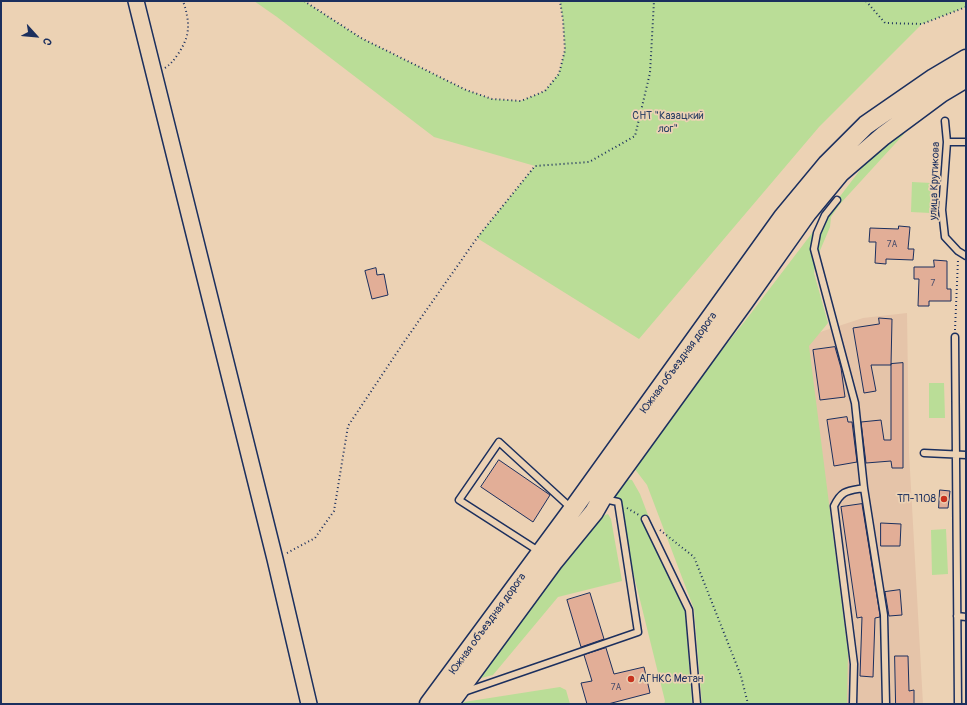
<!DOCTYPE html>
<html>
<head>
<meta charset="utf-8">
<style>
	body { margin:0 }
	#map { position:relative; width:967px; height:705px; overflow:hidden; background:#ecd2b4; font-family:Pangolin,sans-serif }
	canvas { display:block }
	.frame { position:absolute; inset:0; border:2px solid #1b2f5e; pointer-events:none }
	.north { position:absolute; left:16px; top:16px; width:40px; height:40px; -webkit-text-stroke:3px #ecd2b4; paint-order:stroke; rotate:117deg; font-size:11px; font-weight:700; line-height:16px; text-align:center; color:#1b2f5e }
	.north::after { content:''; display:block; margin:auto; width:14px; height:18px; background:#1b2f5e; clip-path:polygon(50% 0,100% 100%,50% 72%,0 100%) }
</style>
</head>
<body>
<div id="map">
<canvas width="967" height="705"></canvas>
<div class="frame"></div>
<div class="north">С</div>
</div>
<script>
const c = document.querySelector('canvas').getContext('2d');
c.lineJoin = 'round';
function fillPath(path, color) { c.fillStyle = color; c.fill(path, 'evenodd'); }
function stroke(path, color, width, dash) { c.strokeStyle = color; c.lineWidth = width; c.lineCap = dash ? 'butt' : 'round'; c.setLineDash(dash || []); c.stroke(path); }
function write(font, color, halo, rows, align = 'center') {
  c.font = font + ' Pangolin,sans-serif'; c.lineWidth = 3.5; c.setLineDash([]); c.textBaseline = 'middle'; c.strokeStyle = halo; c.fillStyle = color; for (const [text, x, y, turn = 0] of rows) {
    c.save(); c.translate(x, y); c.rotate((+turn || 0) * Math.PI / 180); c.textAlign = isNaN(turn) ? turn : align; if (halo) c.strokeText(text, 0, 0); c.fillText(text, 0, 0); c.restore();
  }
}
fillPath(new Path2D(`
	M 907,313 L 909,452 L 923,704 L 841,704 L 799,339 L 863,318 Z`), '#e5c4a9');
fillPath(new Path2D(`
	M 254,1 L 304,1 L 361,38 L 466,90 L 492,99 L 521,101 L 545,91 L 559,73 L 565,49 L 563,20 L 560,1 L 966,1 L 966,7 L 922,24 L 819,127 L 639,339 L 477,238 L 535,166 L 434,137 L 277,17 Z
	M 904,130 L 904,134 L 840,204 L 831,217 L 830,227 L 816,260 L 814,273 L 828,323 L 809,346 L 848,653 L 847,704 L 702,704 L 694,609 L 647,485 L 631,464 L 745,321 L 870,157 Z
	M 912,182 L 931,183 L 930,213 L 911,212 Z
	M 929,383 L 944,383 L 945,418 L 929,418 Z
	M 625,479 L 632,480 L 640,494 L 685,612 L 692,704 L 664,704 L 665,701 L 613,491 Z
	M 608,514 L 611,519 L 622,581 L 558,597 L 493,675 L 477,679 L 599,517 Z
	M 946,529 L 948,574 L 932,575 L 931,530 Z
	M 560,687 L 566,690 L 570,704 L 462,704 L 464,702 Z`), '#badd97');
const building = new Path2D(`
	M 899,226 L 910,227 L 908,249 L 914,249 L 913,260 L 886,259 L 886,264 L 875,263 L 876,242 L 869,242 L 870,228 L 898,229 Z
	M 934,260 L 947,261 L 947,289 L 951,289 L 951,301 L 929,301 L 929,306 L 918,306 L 919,279 L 914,279 L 914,267 L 934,267 Z
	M 376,268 L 377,275 L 384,274 L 388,295 L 372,299 L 365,271 Z
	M 879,318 L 892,319 L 891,365 L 871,365 L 876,391 L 864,393 L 853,328 L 879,324 Z
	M 835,347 L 841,368 L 845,397 L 820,400 L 813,350 Z
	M 903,363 L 903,468 L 892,468 L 891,461 L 866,463 L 861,422 L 881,420 L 884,440 L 891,440 L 891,364 Z
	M 847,417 L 848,422 L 852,422 L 857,462 L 834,466 L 827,420 Z
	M 499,460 L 550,495 L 533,522 L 481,487 Z
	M 940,490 L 950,491 L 948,508 L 939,508 Z
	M 862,504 L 880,615 L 880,617 L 875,618 L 873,677 L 860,676 L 862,617 L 857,618 L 841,507 Z
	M 881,523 L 901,524 L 900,546 L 881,546 Z
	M 900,590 L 902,615 L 889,616 L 885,592 Z
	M 590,593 L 604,639 L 581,647 L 567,600 Z
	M 606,648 L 614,674 L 644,667 L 650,693 L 608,704 L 587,704 L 581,683 L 592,681 L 584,655 Z
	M 895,656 L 908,656 L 909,691 L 914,690 L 914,704 L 896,704 Z`);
fillPath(building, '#e2ae97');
stroke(building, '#1b2f5e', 1);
const service = new Path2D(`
	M 945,121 L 947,142 L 942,210 L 945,237 L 958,251 L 966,256
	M 947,142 L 966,142
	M 837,200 L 825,215 L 817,233 L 814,249 L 855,403 L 864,488 L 884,615 L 886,704
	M 955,337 L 958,704
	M 924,453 L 966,455
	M 645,519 L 689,610 L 697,704
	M 540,552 L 459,500 L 499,442 L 571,508
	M 957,616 L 966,617
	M 464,692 L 638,632 L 618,502 L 604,499
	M 853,704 L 854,664 L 834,506 C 842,490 847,491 864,488`);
const tertiary = new Path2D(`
	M 136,1 L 275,559 L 309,704`);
const primary = new Path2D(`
	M 429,704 L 573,509 L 783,217 L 827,164 L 866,125 L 934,78 L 966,59
	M 449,704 L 554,561 L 594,512 L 602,498 L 744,302 L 807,213 L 840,173 L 883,136 L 941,93 L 966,78`);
stroke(service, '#1b2f5e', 9);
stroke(tertiary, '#1b2f5e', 18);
stroke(primary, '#1b2f5e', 21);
stroke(new Path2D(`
	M 304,1 L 361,38 L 466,90 L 492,99 L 521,101 L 545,91 L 559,74 L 565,50 L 563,20 L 560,1
	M 866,1 L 885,23 L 922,24 L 966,7
	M 165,68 C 171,64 174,60 178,54 C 191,35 190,22 183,1
	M 955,330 L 958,260
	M 627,508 L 639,515
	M 660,530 L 694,557 L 741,676 L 748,704
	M 287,553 L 315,538 L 334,511 L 348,426 L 404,342 L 477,238 L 535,166 L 589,162 L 635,136 L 650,73 L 654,1`), '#1b2f5e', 2, [1, 3]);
stroke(service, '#ecd2b4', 6);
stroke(tertiary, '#ecd2b4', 15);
stroke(primary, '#ecd2b4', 18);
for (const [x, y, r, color] of [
	[944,499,4,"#c8321e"],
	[631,679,4,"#c8321e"]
]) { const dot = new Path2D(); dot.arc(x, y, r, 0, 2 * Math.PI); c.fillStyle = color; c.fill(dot); stroke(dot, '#ecd2b4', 1.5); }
write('9px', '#4d4f6c', null, [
	["7А",892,245],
	["7",933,284],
	["7А",616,688]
]);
write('11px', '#2b4064', '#ecd2b4', [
	["СНТ \"Казацкий",668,116],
	["лог\"",668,129]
]);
write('11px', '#1b2f5e', '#ecd2b4', [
	["улица Крутикова",935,181,-88],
	["Южная объездная дорога",679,363,-54],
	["Южная объездная дорога",488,624,-54]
]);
write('11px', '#1b2f5e', '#ecd2b4', [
	["ТП-1108",936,499],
	["АГНКС Метан",639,679,"left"]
], 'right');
</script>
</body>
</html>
